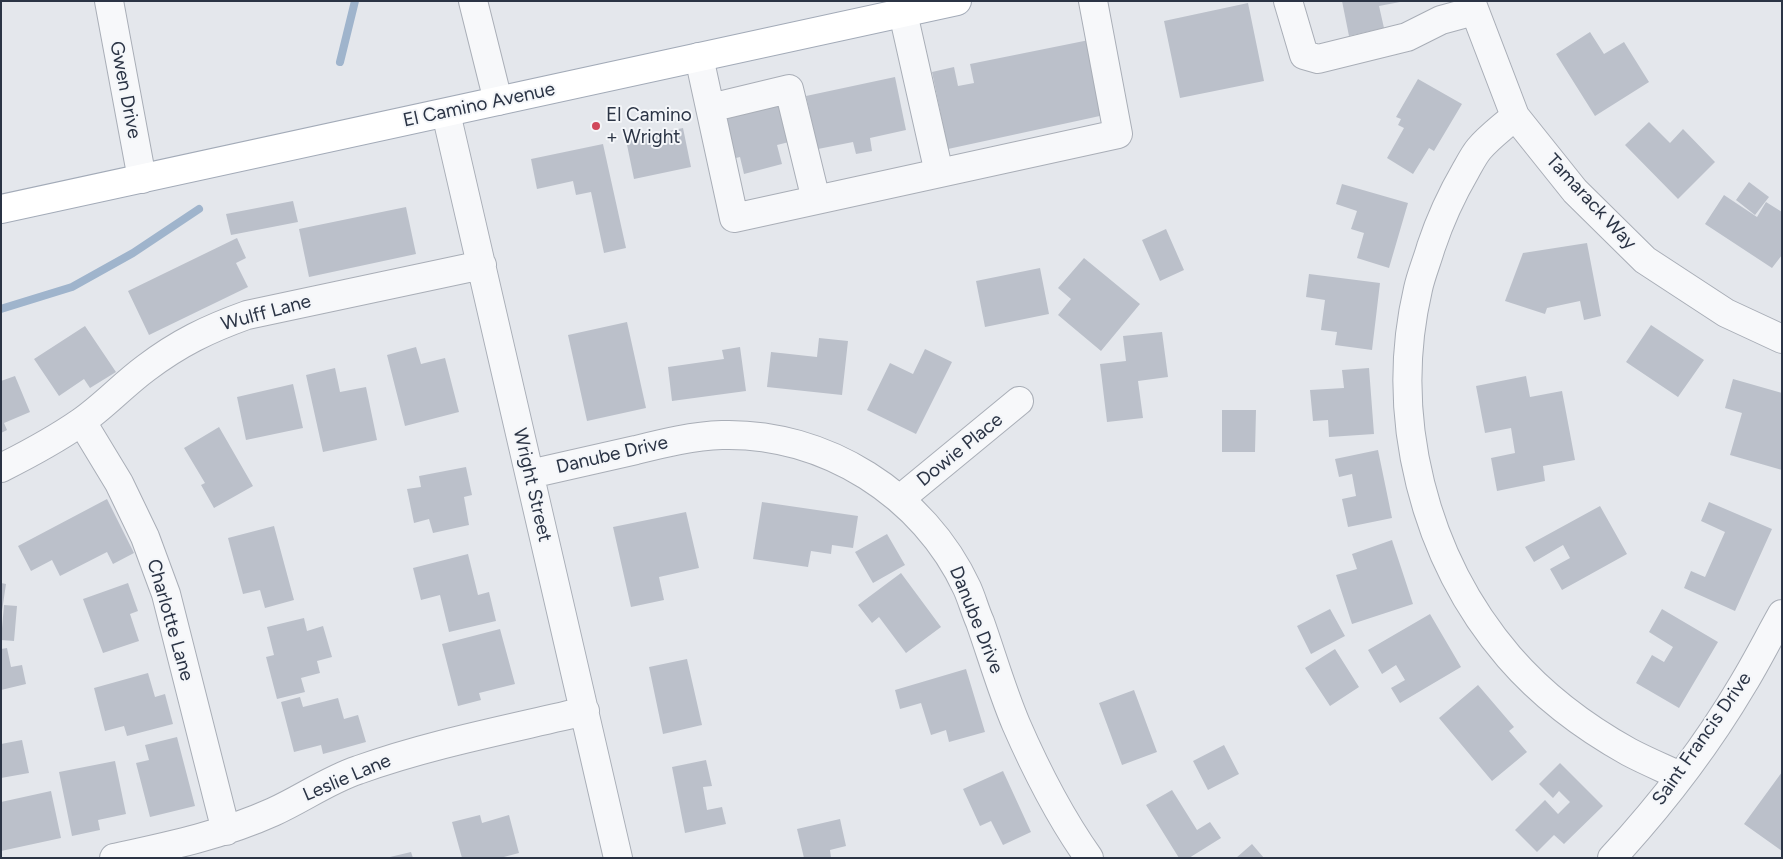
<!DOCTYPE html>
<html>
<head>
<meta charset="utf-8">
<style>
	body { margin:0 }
	#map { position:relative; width:1783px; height:859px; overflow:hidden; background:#e4e7ec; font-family:Figtree,sans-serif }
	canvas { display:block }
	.frame { position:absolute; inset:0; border:2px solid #2b3445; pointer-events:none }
</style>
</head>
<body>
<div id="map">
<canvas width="1783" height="859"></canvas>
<div class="frame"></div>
</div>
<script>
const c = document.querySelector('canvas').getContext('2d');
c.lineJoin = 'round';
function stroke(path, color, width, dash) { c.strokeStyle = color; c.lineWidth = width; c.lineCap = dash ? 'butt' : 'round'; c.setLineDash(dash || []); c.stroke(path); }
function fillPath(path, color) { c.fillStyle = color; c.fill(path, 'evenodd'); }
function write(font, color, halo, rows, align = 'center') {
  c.font = font + ' Figtree,sans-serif'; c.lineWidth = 4; c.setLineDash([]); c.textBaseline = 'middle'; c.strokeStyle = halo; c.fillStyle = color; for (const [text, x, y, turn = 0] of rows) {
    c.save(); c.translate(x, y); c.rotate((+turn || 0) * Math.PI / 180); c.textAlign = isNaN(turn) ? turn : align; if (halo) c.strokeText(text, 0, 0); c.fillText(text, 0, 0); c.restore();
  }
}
stroke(new Path2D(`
	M 340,62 L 355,1
	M 1,309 L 72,287 L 133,253 L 199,209`), '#9fb4cc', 8);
fillPath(new Path2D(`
	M 1342,1 L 1400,1 L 1400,2 L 1379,6 L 1384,28 L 1349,36 Z
	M 1248,3 L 1264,81 L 1180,98 L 1164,21 Z
	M 1590,32 L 1604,54 L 1624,42 L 1649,82 L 1595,116 L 1556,54 Z
	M 1094,39 L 1109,114 L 948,149 L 932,72 L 954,67 L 958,86 L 974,83 L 970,64 Z
	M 895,77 L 906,130 L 870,138 L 872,151 L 856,154 L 853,142 L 818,149 L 806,96 Z
	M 1418,79 L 1462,104 L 1434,151 L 1429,148 L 1413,174 L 1387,158 L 1404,128 L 1398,125 L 1401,119 L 1396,117 Z
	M 788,103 L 797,140 L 777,145 L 782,164 L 744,174 L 740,157 L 732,159 L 722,120 Z
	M 1649,122 L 1670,143 L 1683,129 L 1715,162 L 1678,199 L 1625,145 Z
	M 683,128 L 691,167 L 634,179 L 626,140 Z
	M 603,144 L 626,248 L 604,253 L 591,192 L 576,195 L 573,181 L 537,189 L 531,159 Z
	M 1749,182 L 1769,197 L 1755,215 L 1736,200 Z
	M 1342,184 L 1408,203 L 1389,268 L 1357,258 L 1364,233 L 1351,229 L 1357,211 L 1336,204 Z
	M 1724,195 L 1757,217 L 1766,202 L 1782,212 L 1782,255 L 1772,268 L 1705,224 Z
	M 293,201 L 298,222 L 231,235 L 226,214 Z
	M 406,207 L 416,254 L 309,277 L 299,229 Z
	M 1166,229 L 1184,270 L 1160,281 L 1142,240 Z
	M 237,238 L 246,258 L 236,263 L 248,287 L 149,335 L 128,291 Z
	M 1587,243 L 1601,316 L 1584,320 L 1580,301 L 1547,308 L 1545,314 L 1505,301 L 1523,253 Z
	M 1084,258 L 1140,304 L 1101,351 L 1058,315 L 1071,299 L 1058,288 Z
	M 1040,268 L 1049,314 L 985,327 L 976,281 Z
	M 1309,274 L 1380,283 L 1372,350 L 1335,345 L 1337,332 L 1321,330 L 1325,300 L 1306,297 Z
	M 627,322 L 646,408 L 587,421 L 568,335 Z
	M 1651,325 L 1704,360 L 1678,397 L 1626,362 Z
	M 85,326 L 116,372 L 90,388 L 84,379 L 59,396 L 34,359 Z
	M 1162,332 L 1168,377 L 1138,381 L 1143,418 L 1107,422 L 1100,364 L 1126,361 L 1123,336 Z
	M 819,338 L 848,341 L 842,395 L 767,387 L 771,352 L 817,357 Z
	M 416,347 L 421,364 L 445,358 L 459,412 L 405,426 L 387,355 Z
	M 740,347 L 746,391 L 672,401 L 668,367 L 724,359 L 722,350 Z
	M 925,349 L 952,362 L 916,434 L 867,410 L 890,363 L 913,374 Z
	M 335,368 L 340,392 L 366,387 L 377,440 L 323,452 L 306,375 Z
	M 1369,368 L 1374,434 L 1329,437 L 1328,420 L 1313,421 L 1310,390 L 1344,388 L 1342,370 Z
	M 15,376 L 30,412 L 4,423 L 7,430 L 1,433 L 1,381 Z
	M 1526,376 L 1530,397 L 1562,391 L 1575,460 L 1543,466 L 1545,481 L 1497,491 L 1491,458 L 1515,453 L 1511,428 L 1485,433 L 1476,386 Z
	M 1733,379 L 1782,393 L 1782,470 L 1730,455 L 1742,413 L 1725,408 Z
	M 293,384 L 303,428 L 246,440 L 237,397 Z
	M 1222,410 L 1256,410 L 1255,452 L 1222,452 Z
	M 219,427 L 253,486 L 214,508 L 201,485 L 205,483 L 184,448 Z
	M 1378,450 L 1392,518 L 1348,527 L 1342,499 L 1356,496 L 1352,474 L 1339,477 L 1335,459 Z
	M 466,467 L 472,495 L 464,497 L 469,525 L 433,533 L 429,519 L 414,523 L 407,489 L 421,487 L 419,476 Z
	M 107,499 L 134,553 L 113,564 L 107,552 L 60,576 L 52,560 L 31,571 L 18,546 Z
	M 762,502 L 858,516 L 853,548 L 832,545 L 831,554 L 811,551 L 808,567 L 753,559 Z
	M 1709,502 L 1772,529 L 1735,611 L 1684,588 L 1691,571 L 1705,577 L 1725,532 L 1701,521 Z
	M 1600,506 L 1627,554 L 1562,590 L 1550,569 L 1570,558 L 1563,545 L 1534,562 L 1525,547 Z
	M 686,512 L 699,568 L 659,577 L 664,600 L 631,607 L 613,527 Z
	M 274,526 L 294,600 L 265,608 L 260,590 L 243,594 L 228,538 Z
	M 887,534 L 905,565 L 873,583 L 855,552 Z
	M 1392,540 L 1413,604 L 1352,624 L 1336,575 L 1357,569 L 1352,554 Z
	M 468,554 L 478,595 L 489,592 L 496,621 L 449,632 L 440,595 L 421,600 L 413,568 Z
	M 901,573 L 941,627 L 906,653 L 879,617 L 872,623 L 858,605 Z
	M 1,583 L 6,584 L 2,611 L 1,611 Z
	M 128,583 L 138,611 L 130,614 L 139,641 L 103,653 L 83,599 Z
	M 4,605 L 17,606 L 14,641 L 1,640 Z
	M 1330,609 L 1345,636 L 1311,654 L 1297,626 Z
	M 1662,609 L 1718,642 L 1679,708 L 1636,683 L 1652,655 L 1664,662 L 1673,647 L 1649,632 Z
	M 1430,614 L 1461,667 L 1400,703 L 1391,688 L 1405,680 L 1396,665 L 1382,674 L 1368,650 Z
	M 304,618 L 307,631 L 323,626 L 332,657 L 317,661 L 320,673 L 301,678 L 305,692 L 277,699 L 266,657 L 274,655 L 267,627 Z
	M 500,629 L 515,684 L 479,693 L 481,700 L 458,706 L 442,644 Z
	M 7,648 L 11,667 L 22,665 L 26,684 L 1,690 L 1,649 Z
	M 1335,649 L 1359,687 L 1330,706 L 1305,668 Z
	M 687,659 L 702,725 L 663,734 L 649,667 Z
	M 966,669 L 985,732 L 949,742 L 946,730 L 931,735 L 921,703 L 900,709 L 895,690 Z
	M 148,673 L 155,697 L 165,694 L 173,724 L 127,736 L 124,726 L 105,731 L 94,688 Z
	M 1478,685 L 1514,727 L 1509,731 L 1527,752 L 1492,781 L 1439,718 Z
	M 1134,690 L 1157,752 L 1122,765 L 1099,703 Z
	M 300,697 L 303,707 L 338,698 L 344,719 L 358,715 L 366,742 L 323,754 L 321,745 L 294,752 L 281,702 Z
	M 177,737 L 195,806 L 150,817 L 136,763 L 149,760 L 145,745 Z
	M 22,740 L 29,773 L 1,778 L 1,744 Z
	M 1224,745 L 1239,774 L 1208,790 L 1193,761 Z
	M 706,760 L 712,786 L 703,787 L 707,810 L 722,807 L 726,824 L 685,833 L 672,767 Z
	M 115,761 L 126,814 L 98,820 L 100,830 L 72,836 L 59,772 Z
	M 1560,763 L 1603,806 L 1564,844 L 1554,835 L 1537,852 L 1515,830 L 1545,800 L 1558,814 L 1570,802 L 1559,791 L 1553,798 L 1539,784 Z
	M 1003,771 L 1031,832 L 1003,845 L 991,821 L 980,826 L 963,789 Z
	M 1782,772 L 1782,851 L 1744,824 Z
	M 1172,790 L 1197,830 L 1210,822 L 1221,838 L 1189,858 L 1179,858 L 1146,805 Z
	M 51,791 L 61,838 L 1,851 L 1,802 Z
	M 480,815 L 482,823 L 509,815 L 519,853 L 500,858 L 462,858 L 452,822 Z
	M 840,819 L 846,846 L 830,850 L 831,858 L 804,858 L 797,829 Z
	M 1252,844 L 1264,858 L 1236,858 Z
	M 411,852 L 413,858 L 390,858 L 390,857 Z`), '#bbc0ca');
const minor = new Path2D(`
	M 109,1 L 142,179
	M 473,1 L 498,101
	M 1288,1 L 1304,55 L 1318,59 L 1407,37 L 1441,20 L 1474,11
	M 1471,1 L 1515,116 L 1575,191 L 1645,260 L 1726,313 L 1782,339
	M 903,13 L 939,173
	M 699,57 L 734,218 L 1118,134 L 1093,1
	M 710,108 L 789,89 L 816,200
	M 446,113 L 618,858
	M 1515,116 C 1503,127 1489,137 1479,149 C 1474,155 1470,163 1466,170 C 1452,194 1440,220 1431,247 C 1427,261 1421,275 1418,289 C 1388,417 1424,558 1509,657 C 1542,695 1584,727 1629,752 C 1646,761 1663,768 1680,776
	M 82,422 L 119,483 L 145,537 L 166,594 L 226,831
	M 1,468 C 29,454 55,440 81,422 C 104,406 123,385 146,368 C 179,343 208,329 247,315 L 482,265
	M 530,474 C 565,466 600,458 636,450 C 664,443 693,436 722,435 C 825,432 924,495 967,588 C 972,599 975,611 980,622 C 992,656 1002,691 1016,724 C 1036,770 1060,817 1089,858
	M 900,499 L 1019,401
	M 114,858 C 169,846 222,835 273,812 C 302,799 328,780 358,770 C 430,744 510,729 585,711
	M 1612,858 C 1660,806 1707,745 1743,684 C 1757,661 1769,637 1782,614`);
const major = new Path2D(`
	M 1,209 L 957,1`);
stroke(minor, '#a9aeb7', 30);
stroke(major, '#a3abb8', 30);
stroke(minor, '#f7f8fa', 28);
stroke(major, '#fff', 28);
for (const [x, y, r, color] of [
	[596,126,5,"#d1495b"]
]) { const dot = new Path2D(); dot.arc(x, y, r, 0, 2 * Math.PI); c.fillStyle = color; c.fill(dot); stroke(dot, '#f4f6f9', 2); }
write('19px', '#2b3445', '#f4f6f9', [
	["Gwen Drive",125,90,79],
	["El Camino Avenue",479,105,-12],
	["Tamarack Way",1591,202,47],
	["Wulff Lane",266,313,-15],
	["Dowie Place",960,450,-39],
	["Danube Drive",612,455,-13],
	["Wright Street",532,485,77],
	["Charlotte Lane",170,620,74],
	["Danube Drive",976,620,68],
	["Saint Francis Drive",1702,739,-55],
	["Leslie Lane",347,778,-23]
]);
write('19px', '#2b3445', '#f4f6f9', [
	["El Camino",606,115],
	["+ Wright",606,137]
], 'left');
</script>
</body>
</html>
